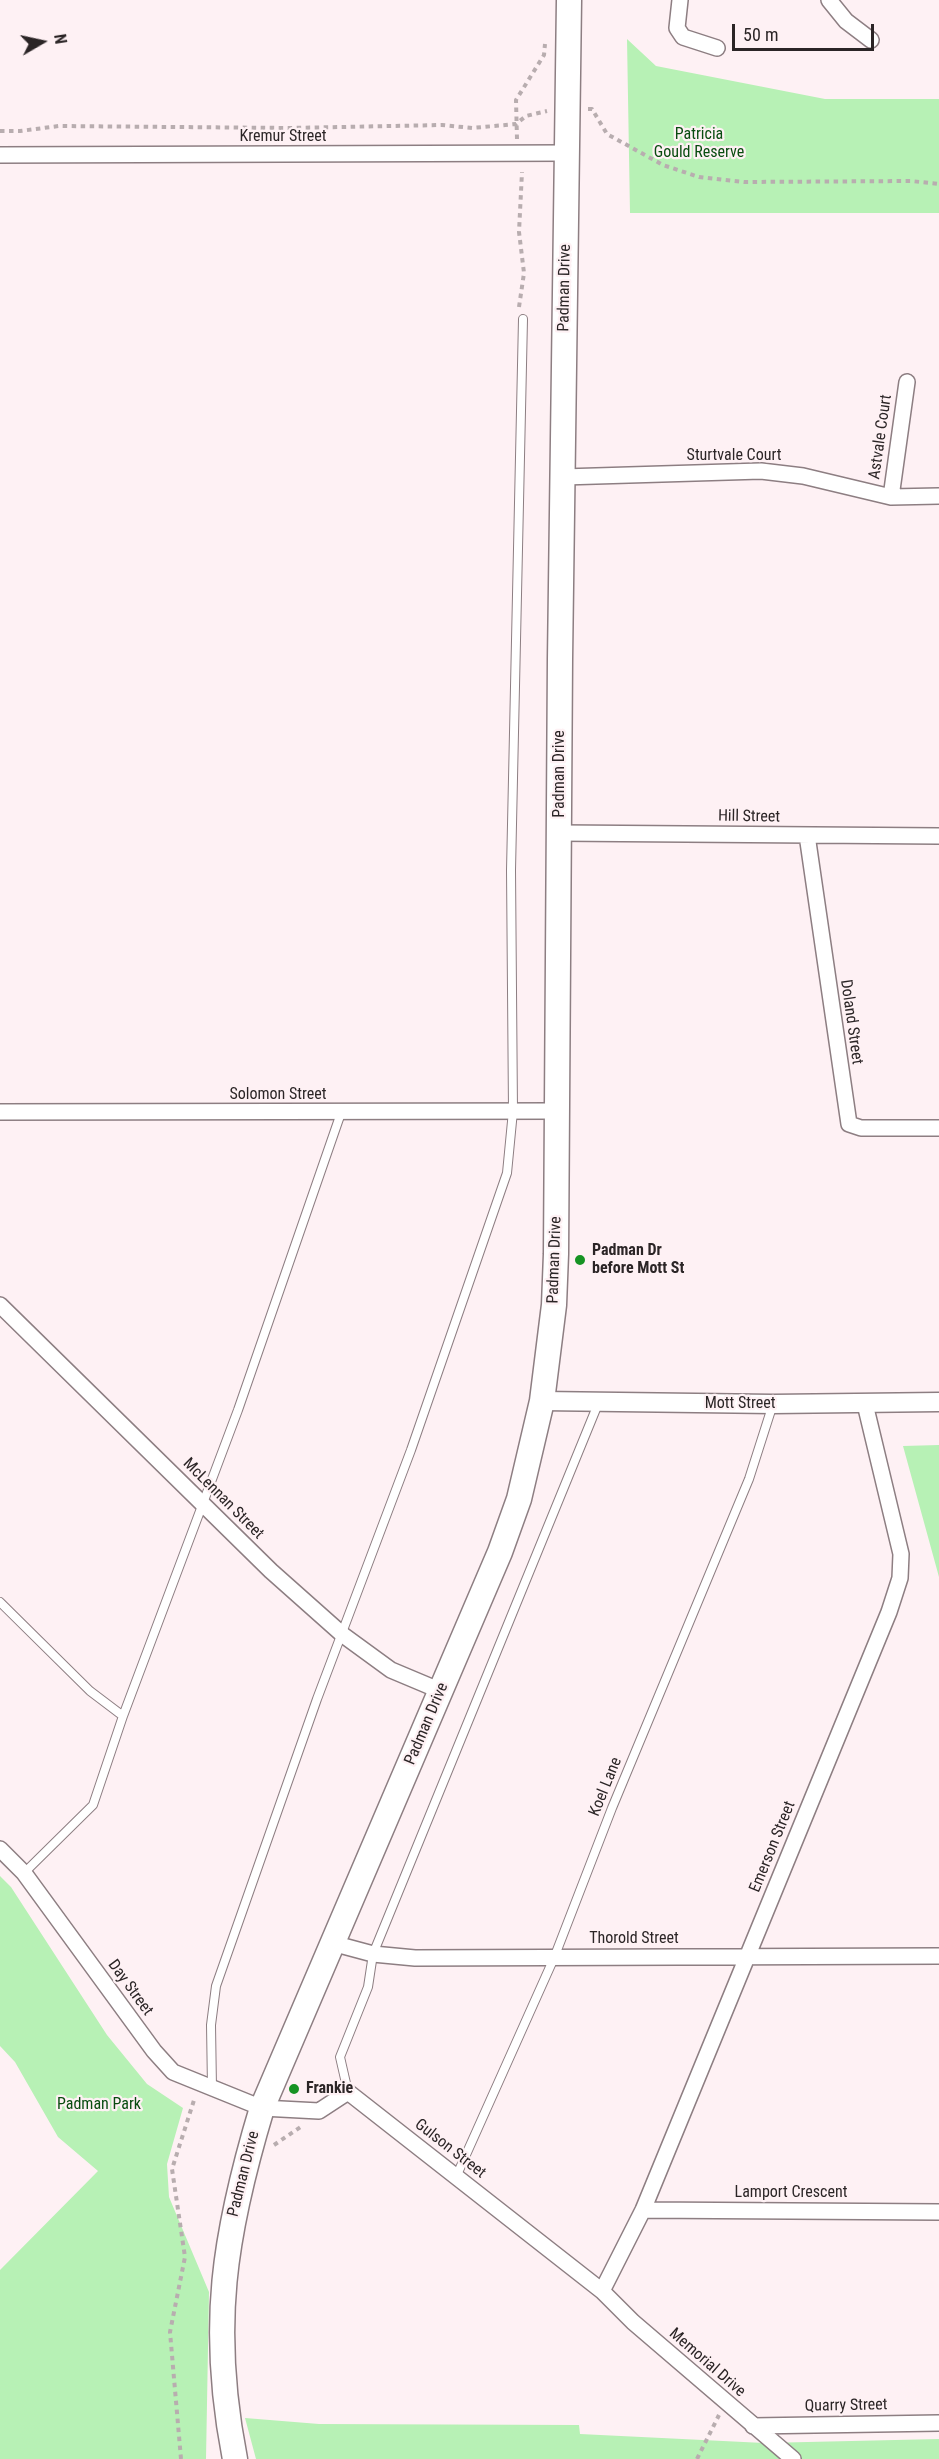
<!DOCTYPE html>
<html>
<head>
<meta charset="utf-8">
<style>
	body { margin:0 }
	#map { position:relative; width:939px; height:2459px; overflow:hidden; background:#fef1f4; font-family:"Roboto Condensed",sans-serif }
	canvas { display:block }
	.north { position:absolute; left:12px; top:12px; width:60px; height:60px; -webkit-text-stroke:4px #fef1f4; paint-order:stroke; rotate:81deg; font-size:16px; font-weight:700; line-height:24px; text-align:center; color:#2b2526 }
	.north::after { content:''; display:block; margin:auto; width:21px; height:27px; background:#2b2526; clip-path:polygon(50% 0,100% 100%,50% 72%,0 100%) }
	.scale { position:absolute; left:732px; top:24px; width:142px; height:27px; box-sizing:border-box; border:3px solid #2b2526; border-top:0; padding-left:8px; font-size:18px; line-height:21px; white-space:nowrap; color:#2b2526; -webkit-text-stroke:4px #fef1f4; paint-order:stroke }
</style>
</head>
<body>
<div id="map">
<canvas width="939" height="2459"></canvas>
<div class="north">N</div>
<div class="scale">50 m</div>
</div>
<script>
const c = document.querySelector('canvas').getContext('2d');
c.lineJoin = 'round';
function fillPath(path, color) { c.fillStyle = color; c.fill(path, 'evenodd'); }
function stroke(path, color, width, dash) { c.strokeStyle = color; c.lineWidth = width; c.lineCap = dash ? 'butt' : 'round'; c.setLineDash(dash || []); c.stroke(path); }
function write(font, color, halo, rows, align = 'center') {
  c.font = font + ' "Roboto Condensed",sans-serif'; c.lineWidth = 4.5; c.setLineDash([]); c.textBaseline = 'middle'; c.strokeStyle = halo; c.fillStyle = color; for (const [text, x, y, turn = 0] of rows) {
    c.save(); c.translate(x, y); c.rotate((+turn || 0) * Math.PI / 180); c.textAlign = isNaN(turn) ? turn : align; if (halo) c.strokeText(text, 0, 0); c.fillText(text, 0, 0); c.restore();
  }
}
fillPath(new Path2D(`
	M 627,39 L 656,66 L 825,99 L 939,99 L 939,213 L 630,213 Z
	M 939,1445 L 939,1577 L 903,1446 Z
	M 0,1876 L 11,1887 L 107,2035 L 147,2084 L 183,2108 L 167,2164 L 169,2197 L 209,2292 L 206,2459 L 0,2459 L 0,2270 L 98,2171 L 58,2137 L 15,2062 L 0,2046 Z
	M 245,2418 L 319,2424 L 579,2425 L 580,2434 L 764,2443 L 939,2439 L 939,2459 L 256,2459 Z`), '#b7f1b5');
const service = new Path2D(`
	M 0,1602 L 90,1691 L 123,1716
	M 24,1873 L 93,1805 L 123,1716 L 238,1410 L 341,1113
	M 212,2088 L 211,2025 L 216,1986 L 317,1699 L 411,1450 L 507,1173 L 513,1111 L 511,870 L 523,319
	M 348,2092 L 340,2057 L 368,1987 L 373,1954 L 598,1404
	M 456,2177 L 554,1958 L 612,1808 L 749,1479 L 773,1404`);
const minor = new Path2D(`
	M 680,0 L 677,28 L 683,37 L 717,48
	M 829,0 L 846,21 L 871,40
	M 0,155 L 566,153
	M 563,477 L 761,471 L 803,476 L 891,497 L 939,496
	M 891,497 L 907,382
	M 559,833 L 939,836
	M 807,835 L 849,1124 L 861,1128 L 939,1128
	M 0,1112 L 557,1111
	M 0,1305 L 271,1571 L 343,1635 L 391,1670 L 441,1691
	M 0,1849 L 24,1873 L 154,2051 L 173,2072 L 262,2108 L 319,2111 L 348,2092 L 602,2291 L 633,2322 L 793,2459
	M 332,1943 L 373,1954 L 415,1958 L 939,1956
	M 643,2210 L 939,2212
	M 602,2291 L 643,2210 L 889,1612 L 900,1578 L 901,1554 L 865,1404
	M 753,2426 L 939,2423`);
const tertiary = new Path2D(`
	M 542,1401 L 773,1404 L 939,1402`);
const primary = new Path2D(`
	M 235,2459 C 209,2327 224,2234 262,2108 L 500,1552 L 519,1499 L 542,1401 L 554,1305 L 556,1254 L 560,659 L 569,0`);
stroke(service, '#8d7e82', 10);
stroke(minor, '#8d7e82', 18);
stroke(tertiary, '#8d7e82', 21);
stroke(primary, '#8d7e82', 27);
stroke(new Path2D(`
	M 588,109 L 592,109 L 607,134 L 663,165 L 699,177 L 744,182 L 911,181 L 939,184
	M 0,131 L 20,131 L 59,126 L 290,128 L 442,125 L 472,128 L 516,124 L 526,116 L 547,111
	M 517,139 L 516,100 L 544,55 L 545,44
	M 519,307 L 524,273 L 519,232 L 522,172
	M 274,2145 L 302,2126
	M 181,2459 L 170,2332 L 185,2257 L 172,2169 L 195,2097
	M 697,2459 L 719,2415`), '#b8adaf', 4, [4.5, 4.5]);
stroke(service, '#fff', 8);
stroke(minor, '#fff', 15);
stroke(tertiary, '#fff', 18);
stroke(primary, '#fff', 24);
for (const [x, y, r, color] of [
	[580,1260,6,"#169323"],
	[294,2089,6,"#169323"]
]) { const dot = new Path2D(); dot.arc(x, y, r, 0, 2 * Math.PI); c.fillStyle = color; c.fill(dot); stroke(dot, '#fef1f4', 2); }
write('16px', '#084c0f', '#fef1f4', [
	["Patricia",699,135],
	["Gould Reserve",699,153],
	["Padman Park",99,2105]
]);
write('16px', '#2b2526', '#fef1f4', [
	["Kremur Street",283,137],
	["Padman Drive",565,288,-89],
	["Astvale Court",881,437,-82],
	["Sturtvale Court",734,456],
	["Padman Drive",560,774,-90],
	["Hill Street",749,817,1],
	["Doland Street",851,1022,82],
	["Solomon Street",278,1095],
	["Padman Drive",555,1260,-88],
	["Mott Street",740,1404],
	["McLennan Street",223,1499,45],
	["Padman Drive",427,1724,-67],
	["Koel Lane",606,1787,-68],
	["Emerson Street",773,1847,-68],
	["Thorold Street",634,1939],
	["Day Street",130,1988,54],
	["Gulson Street",450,2149,38],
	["Padman Drive",244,2174,-76],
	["Lamport Crescent",791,2193],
	["Memorial Drive",707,2363,41],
	["Quarry Street",846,2406,-1]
]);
write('bold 16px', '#2b2526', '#fef1f4', [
	["Padman Dr",592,1251],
	["before Mott St",592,1269],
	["Frankie",306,2089]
], 'left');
</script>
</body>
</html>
